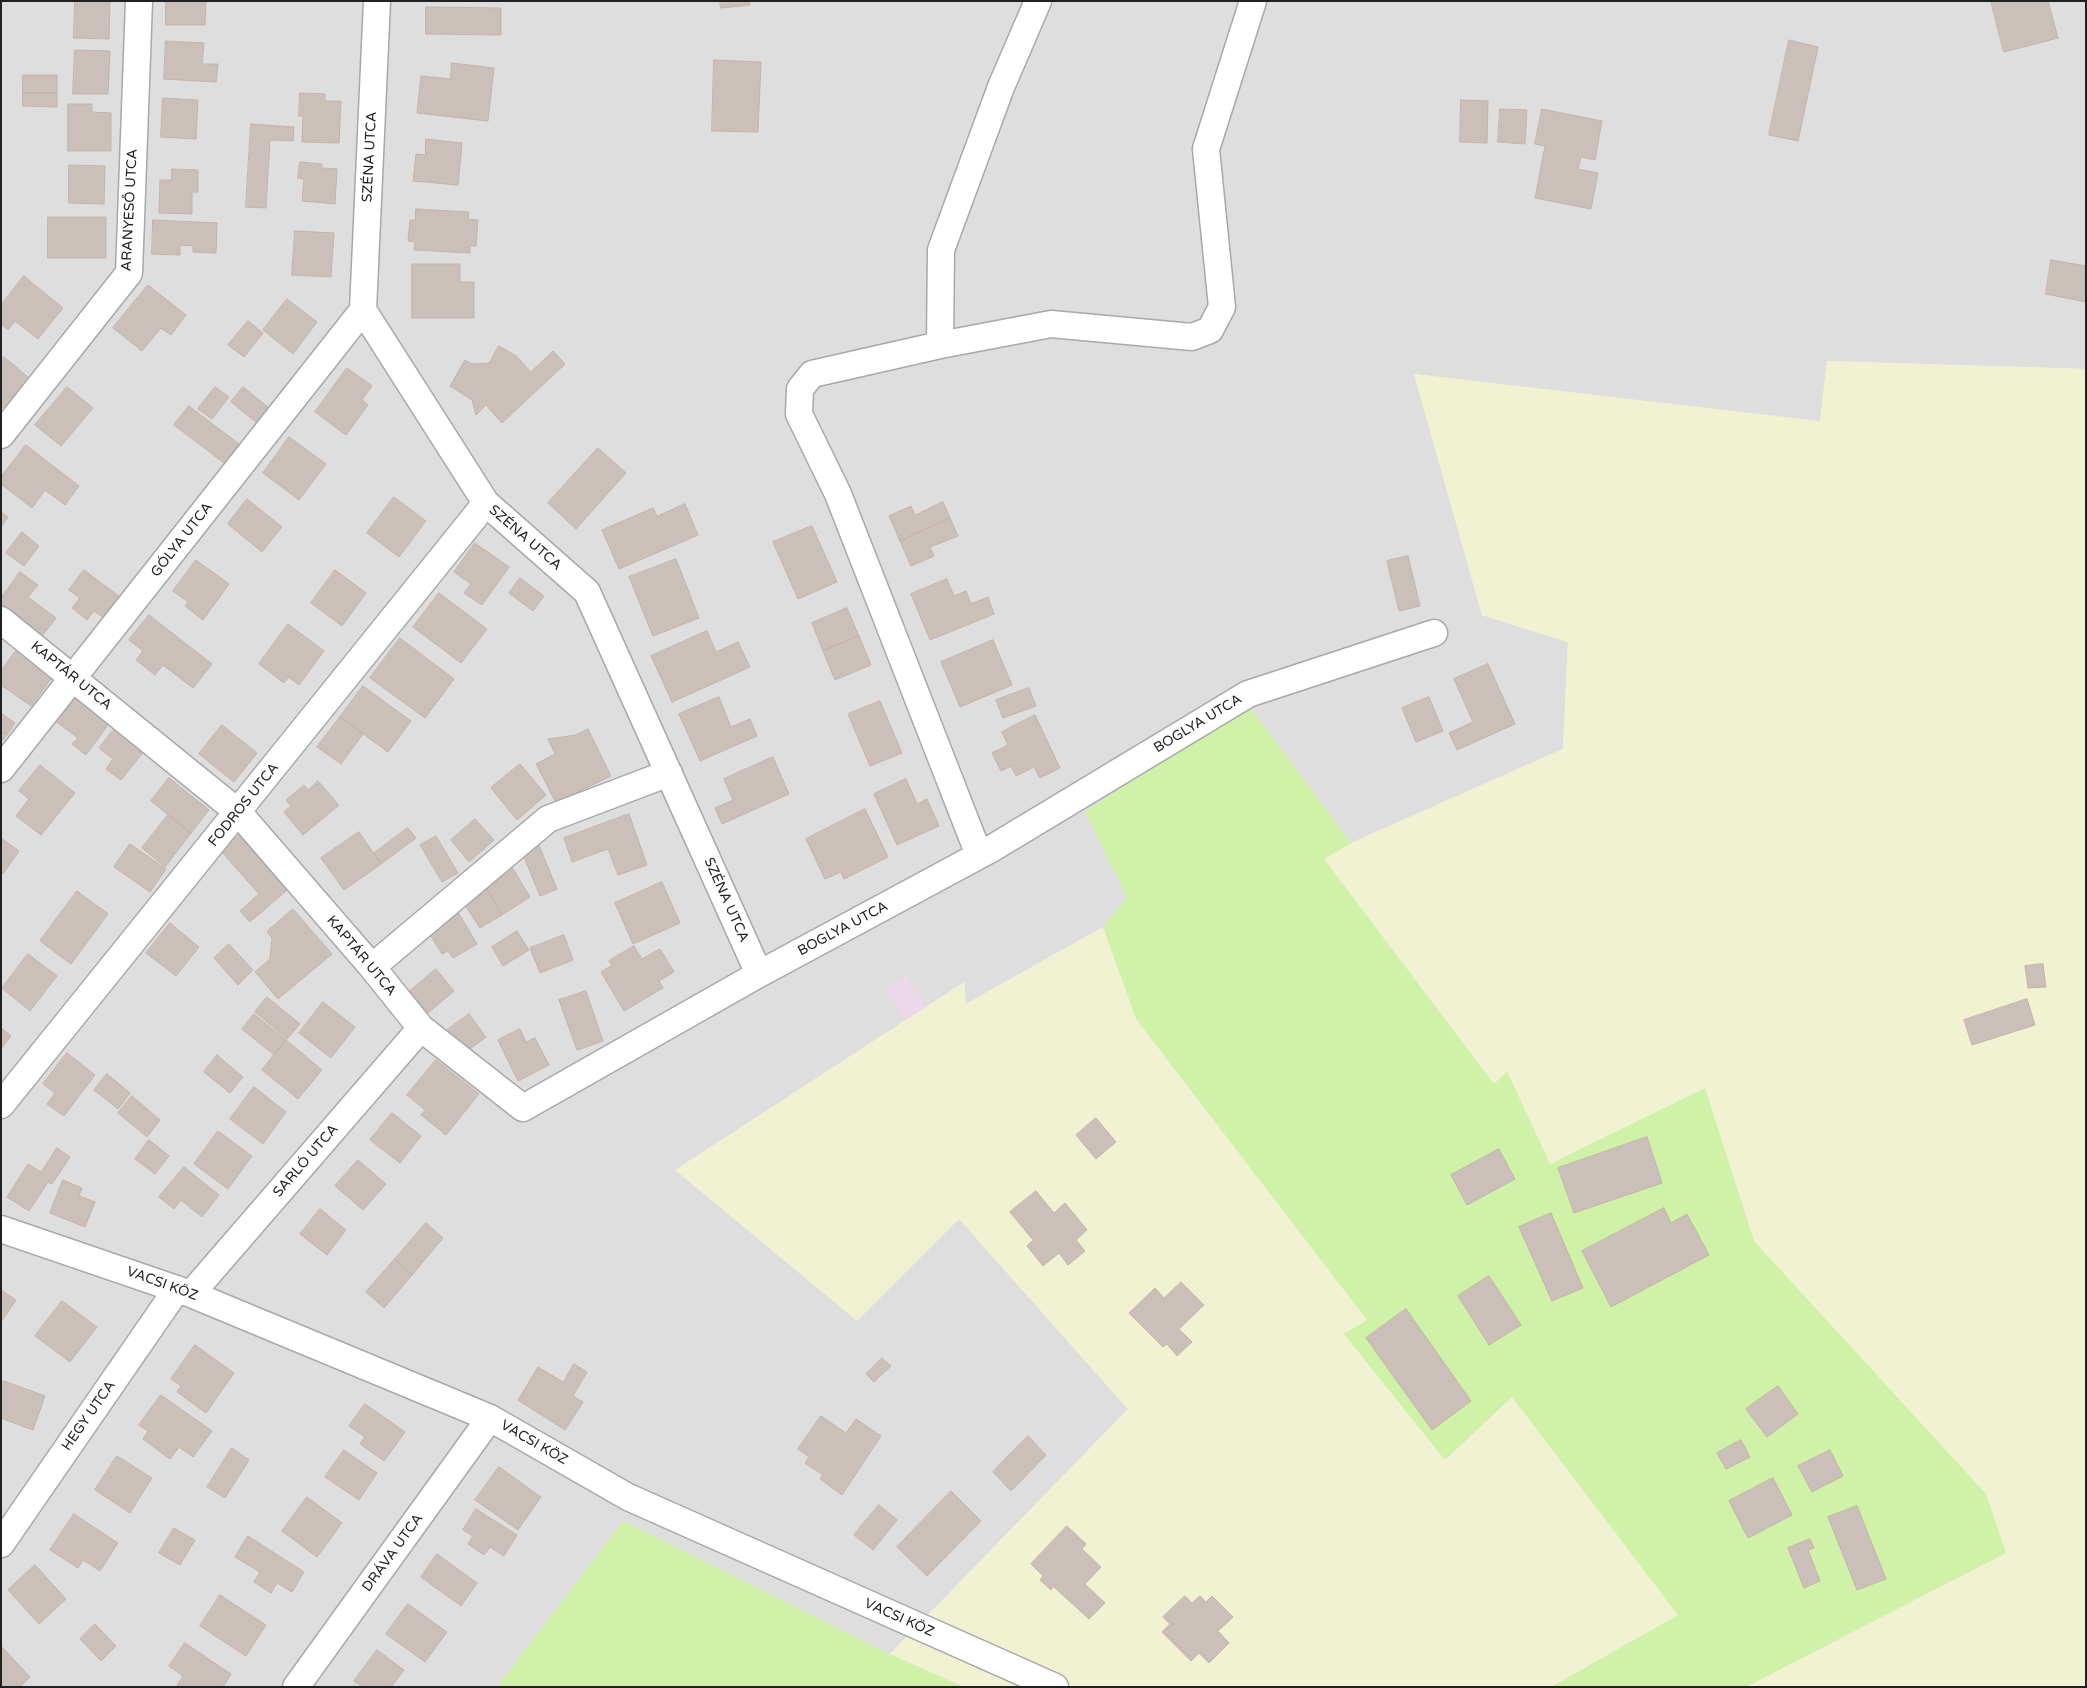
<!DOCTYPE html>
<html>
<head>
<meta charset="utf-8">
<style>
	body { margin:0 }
	#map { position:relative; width:2087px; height:1688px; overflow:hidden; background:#f2eee7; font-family:"Varela Round",sans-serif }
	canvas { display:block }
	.frame { position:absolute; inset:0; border:2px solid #212121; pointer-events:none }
</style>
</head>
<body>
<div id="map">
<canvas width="2087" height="1688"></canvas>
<div class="frame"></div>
</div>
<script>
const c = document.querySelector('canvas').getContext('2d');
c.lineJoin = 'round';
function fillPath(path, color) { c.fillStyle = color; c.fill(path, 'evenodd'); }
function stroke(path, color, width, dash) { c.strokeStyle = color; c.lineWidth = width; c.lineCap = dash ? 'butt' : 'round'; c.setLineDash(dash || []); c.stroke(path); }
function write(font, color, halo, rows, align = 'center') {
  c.font = font + ' "Varela Round",sans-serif'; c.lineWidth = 4; c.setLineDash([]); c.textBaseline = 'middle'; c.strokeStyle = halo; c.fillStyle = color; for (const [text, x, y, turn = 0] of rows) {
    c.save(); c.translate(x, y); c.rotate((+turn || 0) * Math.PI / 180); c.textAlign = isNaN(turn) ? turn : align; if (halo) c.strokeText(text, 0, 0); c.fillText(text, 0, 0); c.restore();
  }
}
fillPath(new Path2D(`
	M 1,1 L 2086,1 L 2086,369 L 1827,361 L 1820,422 L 1414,374 L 1482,615 L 1568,642 L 1563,749 L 1351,843 L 1247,703 L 1127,898 L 1103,927 L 966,1004 L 964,982 L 959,1218 L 1128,1409 L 890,1654 L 623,1521 L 497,1687 L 1,1687 Z`), '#dfdede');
fillPath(new Path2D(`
	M 906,975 L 931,1014 L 910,1028 L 885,989 Z`), '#ecd8e9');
fillPath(new Path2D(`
	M 1827,361 L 2086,369 L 2086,1687 L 1746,1687 L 2006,1553 L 1986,1494 L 1754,1241 L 1705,1088 L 1550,1165 L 1507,1071 L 1494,1084 L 1324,859 L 1351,843 L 1563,749 L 1568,642 L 1482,615 L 1414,374 L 1820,421 Z
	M 1103,927 L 1136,1020 L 1367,1320 L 1345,1335 L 1446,1460 L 1512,1397 L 1678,1615 L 1551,1687 L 964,1687 L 890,1654 L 1128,1409 L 959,1219 L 857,1321 L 675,1170 L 964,982 L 966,1004 Z`), '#f1f2d1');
fillPath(new Path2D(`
	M 1247,703 L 1351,843 L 1324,859 L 1494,1084 L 1507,1071 L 1550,1164 L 1705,1088 L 1754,1241 L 1986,1494 L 2006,1553 L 1746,1687 L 1551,1687 L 1678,1615 L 1512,1397 L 1445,1460 L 1344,1334 L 1367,1320 L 1136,1019 L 1103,927 L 1127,897 L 1085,812 Z
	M 623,1521 L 890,1654 L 964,1687 L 497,1687 Z`), '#cff1a8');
const building = new Path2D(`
	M 75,1 L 110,1 L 109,39 L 74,38 Z
	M 166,1 L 206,1 L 205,25 L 166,25 Z
	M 720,1 L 749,1 L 750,5 L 721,8 Z
	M 1991,1 L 2048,1 L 2058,38 L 2004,52 Z
	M 426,7 L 501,8 L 501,35 L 426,34 Z
	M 1789,40 L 1818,47 L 1798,141 L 1769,135 Z
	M 166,41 L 204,43 L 202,64 L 218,64 L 216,82 L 164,79 Z
	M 75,50 L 110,51 L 108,94 L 73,94 Z
	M 714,60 L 761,62 L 758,132 L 712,131 Z
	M 452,63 L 494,68 L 488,121 L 417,113 L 421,76 L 450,79 Z
	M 23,75 L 57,75 L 57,93 L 23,93 Z
	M 23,93 L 57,93 L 57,107 L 23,106 Z
	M 300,93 L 325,94 L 325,101 L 341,101 L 339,143 L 302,142 L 303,116 L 299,116 Z
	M 163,98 L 198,100 L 196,139 L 161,137 Z
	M 1461,100 L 1488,101 L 1487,143 L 1460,142 Z
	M 68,104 L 92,104 L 92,112 L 111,113 L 111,151 L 68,151 Z
	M 1500,109 L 1527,110 L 1525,144 L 1498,142 Z
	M 1542,109 L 1602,121 L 1595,160 L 1581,157 L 1578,169 L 1598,173 L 1591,209 L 1535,198 L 1545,146 L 1535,144 Z
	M 251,124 L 294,127 L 293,141 L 270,140 L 266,208 L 246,207 Z
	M 426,139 L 462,143 L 458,185 L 413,181 L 416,154 L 425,155 Z
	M 300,162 L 322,164 L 322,168 L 337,169 L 335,204 L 302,201 L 304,179 L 298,178 Z
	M 69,165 L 105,166 L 104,204 L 69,203 Z
	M 172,169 L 198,170 L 198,192 L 192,192 L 192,214 L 159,213 L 160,180 L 171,180 Z
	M 416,209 L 469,212 L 468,219 L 478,220 L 476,246 L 470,246 L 470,253 L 414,250 L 415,242 L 408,241 L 410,220 L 415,220 Z
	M 48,217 L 106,217 L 106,258 L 48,258 Z
	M 153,220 L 217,223 L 216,253 L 193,252 L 193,246 L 180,245 L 180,255 L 152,254 Z
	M 295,231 L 334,233 L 331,277 L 292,275 Z
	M 2051,260 L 2086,266 L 2086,302 L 2046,294 Z
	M 412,264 L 460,264 L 460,282 L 474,282 L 474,318 L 412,318 Z
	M 24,276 L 63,308 L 38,339 L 15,321 L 8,330 L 1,324 L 1,305 Z
	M 148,285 L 186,315 L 171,335 L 161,328 L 142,351 L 113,328 Z
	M 287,299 L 317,322 L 293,354 L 263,330 Z
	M 248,321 L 263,333 L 244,357 L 228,345 Z
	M 499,346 L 516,356 L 531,372 L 553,351 L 565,364 L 502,423 L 486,405 L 476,415 L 472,400 L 450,386 L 465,360 L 472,364 L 489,363 Z
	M 4,357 L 29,378 L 4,408 L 1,406 L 1,360 Z
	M 347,368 L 372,386 L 362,400 L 368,405 L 346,435 L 315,412 Z
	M 67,387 L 93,408 L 61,446 L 35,425 Z
	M 215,387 L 229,397 L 212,419 L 198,409 Z
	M 243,387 L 269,408 L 257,423 L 231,402 Z
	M 189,406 L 239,444 L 224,463 L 174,425 Z
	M 289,437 L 326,464 L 299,500 L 263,473 Z
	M 26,445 L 79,486 L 65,505 L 45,490 L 32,508 L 1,484 L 1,477 Z
	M 598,448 L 626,473 L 576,529 L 548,503 Z
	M 394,497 L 426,521 L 399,557 L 367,533 Z
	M 247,499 L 282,527 L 262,552 L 228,524 Z
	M 943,502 L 950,518 L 900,541 L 889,516 L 911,506 L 915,515 Z
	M 685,504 L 698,535 L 619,569 L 602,530 L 653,508 L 657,516 Z
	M 1,512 L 8,517 L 1,527 Z
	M 950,518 L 958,536 L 930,547 L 934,556 L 911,566 L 900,541 Z
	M 812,526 L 837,582 L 798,599 L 773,542 Z
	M 22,532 L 39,546 L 24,566 L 6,553 Z
	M 475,543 L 509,567 L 482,605 L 464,593 L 471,584 L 454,572 Z
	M 1408,556 L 1420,606 L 1399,611 L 1387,561 Z
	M 676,559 L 699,618 L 653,636 L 629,577 Z
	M 196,560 L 229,584 L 203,620 L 185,606 L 188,602 L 173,591 Z
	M 84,570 L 121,598 L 105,619 L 94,611 L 87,620 L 72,608 L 80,598 L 69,590 Z
	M 335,570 L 366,593 L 342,626 L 311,603 Z
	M 20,572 L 38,585 L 28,597 L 56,618 L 42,636 L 1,607 L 1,598 Z
	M 520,578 L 544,596 L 533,611 L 509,593 Z
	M 947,579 L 954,596 L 966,591 L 971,604 L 988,597 L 994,614 L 930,640 L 911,594 Z
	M 439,593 L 487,629 L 461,663 L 413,627 Z
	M 847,608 L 859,636 L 823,651 L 812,623 Z
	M 149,615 L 212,664 L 193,688 L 163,665 L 155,675 L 136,660 L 143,651 L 129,640 Z
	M 288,624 L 324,651 L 299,685 L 288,677 L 284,683 L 259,664 Z
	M 707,631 L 716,652 L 738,642 L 750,667 L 672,702 L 651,656 Z
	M 859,636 L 871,665 L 835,680 L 823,651 Z
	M 400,638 L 454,679 L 425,718 L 370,678 Z
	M 993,640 L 1012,685 L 960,707 L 941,662 Z
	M 18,648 L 54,675 L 31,706 L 1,685 L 1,671 Z
	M 1488,664 L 1515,724 L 1457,750 L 1449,733 L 1473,722 L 1454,679 Z
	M 363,686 L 411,721 L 388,752 L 340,717 Z
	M 1029,688 L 1036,706 L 1003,718 L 996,700 Z
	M 74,693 L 111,721 L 86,755 L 72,744 L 78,738 L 54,720 Z
	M 719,697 L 731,727 L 750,719 L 757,736 L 700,761 L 679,714 Z
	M 1429,697 L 1443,731 L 1416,742 L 1402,708 Z
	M 880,701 L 902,753 L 870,766 L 848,714 Z
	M 1,713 L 15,723 L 7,735 L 1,731 Z
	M 1035,715 L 1060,768 L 1040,778 L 1034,767 L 1016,776 L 1011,766 L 1001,771 L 992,753 L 1008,745 L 1002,732 Z
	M 340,717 L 363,734 L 341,764 L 317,747 Z
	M 222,725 L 257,753 L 234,782 L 199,754 Z
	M 116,727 L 145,750 L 121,780 L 106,769 L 113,759 L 99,748 Z
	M 588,729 L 611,776 L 556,803 L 536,764 L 555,754 L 548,739 L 576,735 Z
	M 1,731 L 7,735 L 1,742 Z
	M 773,757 L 789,794 L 722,824 L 715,808 L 733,800 L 724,779 Z
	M 520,764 L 546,795 L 517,820 L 491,788 Z
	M 40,765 L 75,793 L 41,835 L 16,816 L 29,799 L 19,791 Z
	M 169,778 L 209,810 L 191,833 L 151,801 Z
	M 906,779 L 917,804 L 927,799 L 939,826 L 897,845 L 874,794 Z
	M 318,781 L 339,805 L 303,835 L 284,812 L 291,806 L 286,800 L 304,785 L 308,790 Z
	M 865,809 L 888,857 L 844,879 L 841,872 L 825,879 L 806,839 Z
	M 629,814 L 647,865 L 618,875 L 608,849 L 572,862 L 564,838 Z
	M 168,815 L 191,833 L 165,867 L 142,848 Z
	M 475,819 L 494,840 L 469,862 L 451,840 Z
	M 408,828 L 416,838 L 381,864 L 374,853 Z
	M 359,832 L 381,864 L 344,890 L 321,858 Z
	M 240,835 L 287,890 L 250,922 L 240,911 L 259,894 L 221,851 Z
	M 436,836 L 458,873 L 442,882 L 420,845 Z
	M 1,838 L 19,851 L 3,874 L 1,873 Z
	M 536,838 L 557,889 L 540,896 L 519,845 Z
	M 130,844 L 166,869 L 150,892 L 114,867 Z
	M 512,867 L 530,897 L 502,915 L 484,884 Z
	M 662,882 L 680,923 L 633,944 L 615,903 Z
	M 484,884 L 502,915 L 480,928 L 461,899 Z
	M 77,891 L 108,914 L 71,964 L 40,941 Z
	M 455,907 L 477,944 L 453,958 L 448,951 L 442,954 L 429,933 Z
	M 293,909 L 332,954 L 278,999 L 255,972 L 270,959 L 272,938 L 267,932 Z
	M 170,923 L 199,947 L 176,976 L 146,953 Z
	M 517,931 L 529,950 L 503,966 L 492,947 Z
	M 564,935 L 573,960 L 540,973 L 530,948 Z
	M 229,944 L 253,970 L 238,985 L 214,958 Z
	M 634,946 L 642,959 L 660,949 L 674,972 L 659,981 L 663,988 L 624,1011 L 601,972 L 612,965 L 609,961 Z
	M 28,954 L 57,976 L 30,1011 L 2,988 Z
	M 2043,964 L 2046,987 L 2028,988 L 2025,966 Z
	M 436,969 L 454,991 L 428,1013 L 410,991 Z
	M 586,991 L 603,1041 L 577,1050 L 559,1000 Z
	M 267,997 L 300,1024 L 287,1039 L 255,1012 Z
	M 2027,999 L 2035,1025 L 1972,1045 L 1964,1020 Z
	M 323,1002 L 355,1027 L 331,1058 L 299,1033 Z
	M 254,1014 L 286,1040 L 274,1055 L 242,1029 Z
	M 469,1014 L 486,1037 L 463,1054 L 446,1031 Z
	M 1,1028 L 11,1036 L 1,1049 Z
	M 520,1029 L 526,1042 L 535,1038 L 549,1065 L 518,1081 L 498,1040 Z
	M 286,1040 L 322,1070 L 298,1099 L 262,1070 Z
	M 67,1053 L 95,1075 L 64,1116 L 47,1104 L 55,1093 L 43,1084 Z
	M 217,1055 L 243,1077 L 230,1093 L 204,1072 Z
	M 436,1060 L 479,1094 L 446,1135 L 421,1115 L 425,1110 L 407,1095 Z
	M 107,1074 L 130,1093 L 118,1109 L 94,1090 Z
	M 254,1087 L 286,1112 L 263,1144 L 230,1119 Z
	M 132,1096 L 160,1120 L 147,1137 L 118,1113 Z
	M 392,1113 L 421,1136 L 400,1163 L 370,1140 Z
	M 1096,1118 L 1116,1142 L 1096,1159 L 1076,1135 Z
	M 218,1131 L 252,1156 L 228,1189 L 194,1164 Z
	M 1647,1137 L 1662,1183 L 1574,1213 L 1558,1168 Z
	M 149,1140 L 169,1156 L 155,1174 L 135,1159 Z
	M 57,1148 L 70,1157 L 52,1184 L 48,1182 L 29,1211 L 7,1197 L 28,1164 L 41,1172 Z
	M 1499,1149 L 1515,1179 L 1467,1205 L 1451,1175 Z
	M 358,1160 L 386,1184 L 363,1210 L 335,1186 Z
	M 184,1167 L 219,1195 L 202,1217 L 181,1200 L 174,1209 L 159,1197 Z
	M 63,1180 L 82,1188 L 79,1196 L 95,1202 L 85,1227 L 50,1213 Z
	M 1036,1191 L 1054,1213 L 1065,1203 L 1087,1230 L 1076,1240 L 1085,1251 L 1068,1265 L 1059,1253 L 1043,1266 L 1027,1246 L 1033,1240 L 1010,1212 Z
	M 1664,1208 L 1671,1223 L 1687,1214 L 1709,1255 L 1611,1307 L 1582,1251 Z
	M 320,1209 L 346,1230 L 327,1255 L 300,1234 Z
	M 1551,1213 L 1583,1288 L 1552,1301 L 1519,1227 Z
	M 426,1223 L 443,1238 L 412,1275 L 395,1259 Z
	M 395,1259 L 412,1275 L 384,1308 L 366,1292 Z
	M 1489,1276 L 1521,1325 L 1489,1345 L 1458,1296 Z
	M 1181,1282 L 1204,1305 L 1179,1329 L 1192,1342 L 1177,1356 L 1167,1344 L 1163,1347 L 1129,1313 L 1155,1288 L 1164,1298 Z
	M 1,1290 L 16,1300 L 1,1322 Z
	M 62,1301 L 97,1327 L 70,1362 L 35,1336 Z
	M 1406,1309 L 1471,1401 L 1432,1430 L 1366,1338 Z
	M 195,1345 L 234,1373 L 206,1413 L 177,1392 L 181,1386 L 171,1379 Z
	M 882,1358 L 891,1366 L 874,1382 L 866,1374 Z
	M 574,1364 L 587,1372 L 573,1396 L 583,1402 L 565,1430 L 518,1400 L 538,1367 L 563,1382 Z
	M 4,1381 L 45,1396 L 33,1430 L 1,1418 L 1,1387 Z
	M 1778,1386 L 1798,1414 L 1767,1437 L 1746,1409 Z
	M 161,1395 L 212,1431 L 193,1457 L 179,1447 L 170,1459 L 143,1439 L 148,1431 L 139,1425 Z
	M 365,1404 L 405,1432 L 384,1461 L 360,1444 L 365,1437 L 349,1426 Z
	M 821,1416 L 846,1433 L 856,1419 L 881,1436 L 842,1495 L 820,1479 L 823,1475 L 805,1463 L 809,1457 L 798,1449 Z
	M 1028,1436 L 1046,1455 L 1011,1491 L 993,1472 Z
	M 1741,1440 L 1750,1457 L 1726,1469 L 1717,1453 Z
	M 232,1448 L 249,1460 L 225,1498 L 207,1487 Z
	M 344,1450 L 377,1473 L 359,1500 L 325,1477 Z
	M 1830,1450 L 1843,1476 L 1812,1492 L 1798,1466 Z
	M 117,1456 L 152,1478 L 130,1513 L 95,1490 Z
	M 499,1467 L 541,1497 L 518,1530 L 475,1500 Z
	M 1773,1478 L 1792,1515 L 1748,1538 L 1729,1501 Z
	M 951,1491 L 981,1521 L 927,1576 L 897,1547 Z
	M 307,1497 L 342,1523 L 317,1557 L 282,1531 Z
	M 879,1505 L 897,1520 L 873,1550 L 854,1535 Z
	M 1857,1506 L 1886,1579 L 1857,1590 L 1828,1517 Z
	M 476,1509 L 517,1535 L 504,1556 L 490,1547 L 484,1555 L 468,1544 L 473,1536 L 463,1530 Z
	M 74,1514 L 118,1543 L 100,1571 L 83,1560 L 78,1568 L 50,1550 Z
	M 1067,1526 L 1086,1544 L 1082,1549 L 1101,1567 L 1085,1584 L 1105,1603 L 1089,1619 L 1053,1586 L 1051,1590 L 1040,1580 L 1043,1576 L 1031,1564 Z
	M 174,1528 L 195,1540 L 180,1565 L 159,1553 Z
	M 248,1536 L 304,1572 L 292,1592 L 277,1583 L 271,1593 L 254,1582 L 260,1572 L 235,1557 Z
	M 1810,1539 L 1814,1548 L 1808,1550 L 1820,1581 L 1804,1588 L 1788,1548 Z
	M 437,1554 L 477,1583 L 461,1606 L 421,1577 Z
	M 35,1565 L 66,1599 L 39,1624 L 8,1590 Z
	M 220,1595 L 266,1625 L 246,1656 L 200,1626 Z
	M 1185,1596 L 1192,1603 L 1200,1596 L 1206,1602 L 1212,1596 L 1233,1617 L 1218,1631 L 1229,1643 L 1209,1663 L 1199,1653 L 1191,1661 L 1162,1632 L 1170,1624 L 1163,1617 Z
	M 408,1604 L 447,1632 L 425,1662 L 386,1634 Z
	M 95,1624 L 116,1646 L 101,1661 L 80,1639 Z
	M 185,1643 L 231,1674 L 223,1687 L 176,1687 L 183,1676 L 169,1666 Z
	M 1,1646 L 30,1677 L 20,1687 L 1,1687 Z
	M 377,1650 L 404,1670 L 391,1687 L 362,1687 L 354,1681 Z`);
fillPath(building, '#cbc0b9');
stroke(building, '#c6b3a7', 1);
const minor = new Path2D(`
	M 377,1 L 363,310 L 486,503 L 587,592 L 759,974
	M 1038,1 L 1001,87 L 941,250 L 940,345 L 1051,324 L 1192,337 L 1210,330 L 1222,307 L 1206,149 L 1253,1
	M 940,345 L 812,374 L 800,389 L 799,414 L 838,494 L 979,855
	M 1,435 L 129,273 L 139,1
	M 1,620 L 238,812 L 372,967 L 421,1028 L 523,1108 L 759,974 L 991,849 L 1248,694 L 1434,633
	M 1,769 L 363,310
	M 372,967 L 548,819 L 669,773
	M 1,1105 L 486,503
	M 1,1229 L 191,1294 L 490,1418 L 628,1497 L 1055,1687
	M 191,1294 L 421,1028
	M 1,1544 L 177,1289
	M 296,1687 L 490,1418`);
stroke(minor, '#a8a8a8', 29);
stroke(minor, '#fff', 26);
write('14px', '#212121', '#fff', [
	["SZÉNA UTCA",370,157,-87],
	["ARANYESŐ UTCA",130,210,-87],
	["SZÉNA UTCA",525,538,41],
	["GÓLYA UTCA",182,540,-52],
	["KAPTÁR UTCA",71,676,39],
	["BOGLYA UTCA",1198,724,-31],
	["FODROS UTCA",244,805,-51],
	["SZÉNA UTCA",726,900,66],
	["BOGLYA UTCA",843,929,-28],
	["KAPTÁR UTCA",361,956,50],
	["SARLÓ UTCA",306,1161,-49],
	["VACSI KÖZ",162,1284,20],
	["HEGY UTCA",89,1416,-55],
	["VACSI KÖZ",534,1443,30],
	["DRÁVA UTCA",393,1553,-54],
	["VACSI KÖZ",899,1618,24]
]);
</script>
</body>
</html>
